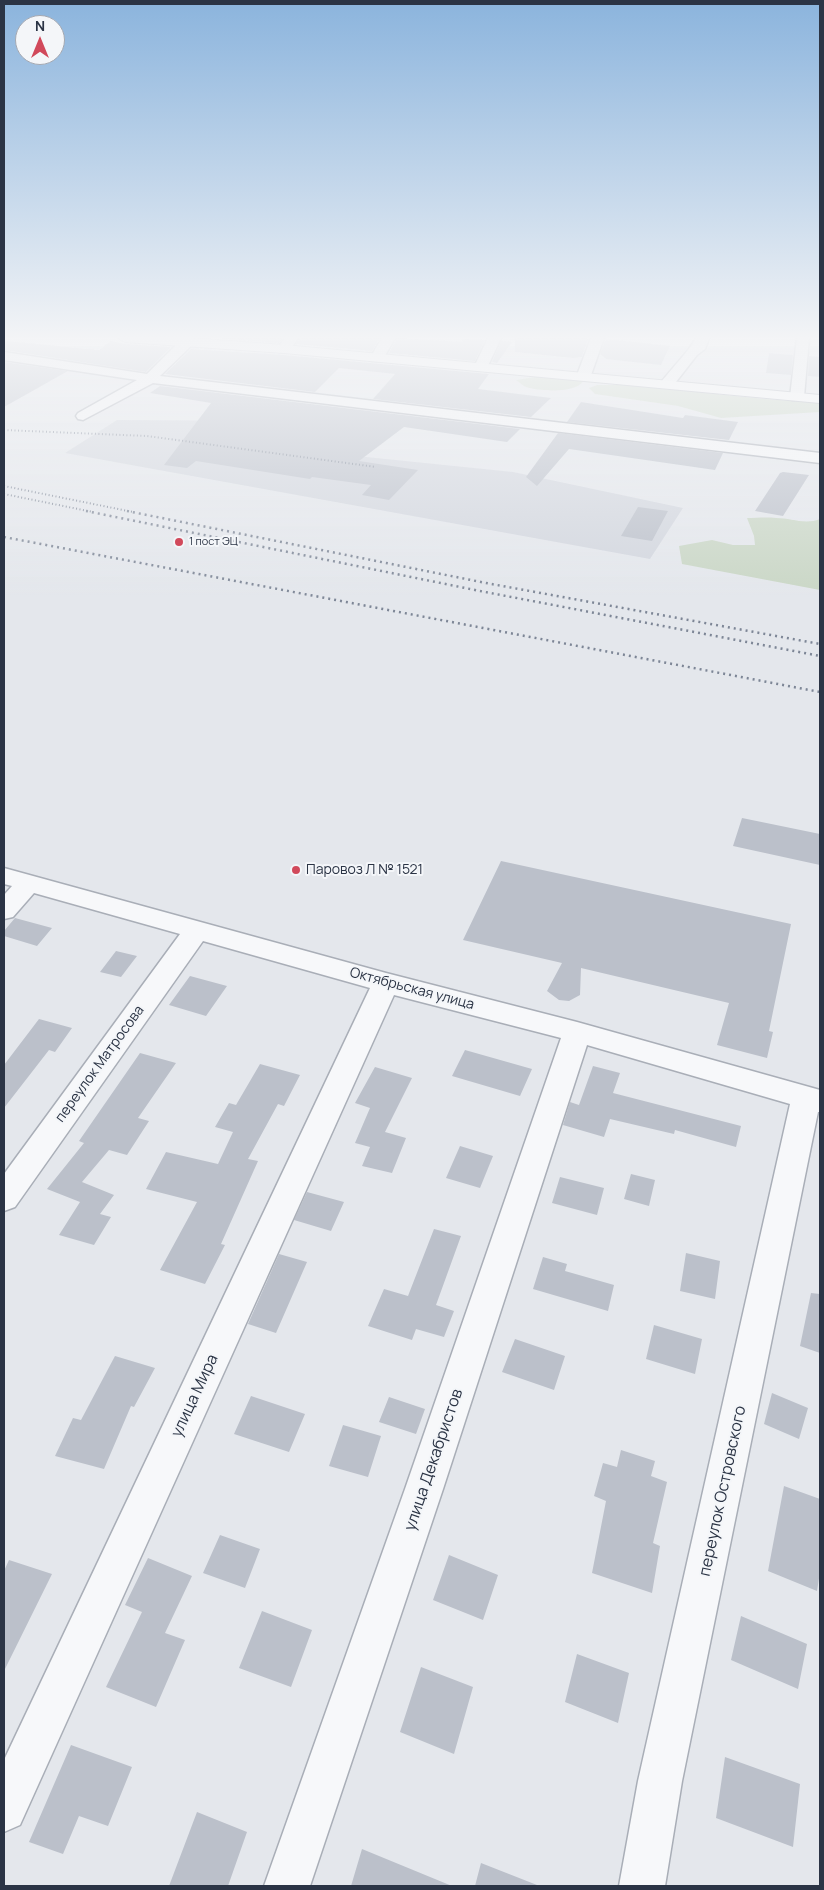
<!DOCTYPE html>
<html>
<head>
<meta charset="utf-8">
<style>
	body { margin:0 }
	#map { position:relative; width:824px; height:1890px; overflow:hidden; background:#e4e7ec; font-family:Manrope,sans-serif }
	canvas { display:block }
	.frame { position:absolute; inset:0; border:5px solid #2b3445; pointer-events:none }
	.north { position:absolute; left:15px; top:15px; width:50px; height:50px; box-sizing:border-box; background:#f4f6f9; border:1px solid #a4a8b1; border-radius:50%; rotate:0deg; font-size:14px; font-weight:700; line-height:20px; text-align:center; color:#2b3445 }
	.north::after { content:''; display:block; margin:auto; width:18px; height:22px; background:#d1495b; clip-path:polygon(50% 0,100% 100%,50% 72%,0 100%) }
</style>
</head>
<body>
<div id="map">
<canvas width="824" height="1890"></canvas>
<div class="frame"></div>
<div class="north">N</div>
</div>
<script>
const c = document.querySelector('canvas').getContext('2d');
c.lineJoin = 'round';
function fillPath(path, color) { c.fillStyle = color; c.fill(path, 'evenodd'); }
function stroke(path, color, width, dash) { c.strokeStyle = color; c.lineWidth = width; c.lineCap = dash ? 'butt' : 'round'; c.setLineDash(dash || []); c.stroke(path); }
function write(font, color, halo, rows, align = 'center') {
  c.font = font + ' Manrope,sans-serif'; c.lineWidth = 4; c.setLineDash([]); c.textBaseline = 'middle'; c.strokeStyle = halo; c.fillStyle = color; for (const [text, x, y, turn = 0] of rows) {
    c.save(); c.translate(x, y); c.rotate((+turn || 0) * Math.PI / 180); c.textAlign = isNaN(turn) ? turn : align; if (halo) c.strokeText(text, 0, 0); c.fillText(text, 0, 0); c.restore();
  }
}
fillPath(new Path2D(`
	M 117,420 L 289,421 L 337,454 L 513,472 L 683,508 L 650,559 L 65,453 Z`), '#d2d6de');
fillPath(new Path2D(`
	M 541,376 L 583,381 C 576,394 539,391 526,387 C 523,386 519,382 516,380 Z
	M 597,385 L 630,385 L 765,399 L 820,403 L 820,412 L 721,418 L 678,406 L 595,394 L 589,388 Z
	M 747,518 C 756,518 766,517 776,518 C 792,518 804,525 820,519 L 820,590 L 682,564 L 679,546 L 712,540 L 733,545 L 755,545 L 754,536 Z`), '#c9d6c5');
fillPath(new Path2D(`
	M 218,338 L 282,338 L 279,343 Z
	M 300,338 L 380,338 L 372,351 L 296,344 Z
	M 397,338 L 462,342 L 463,339 L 485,340 L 475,361 L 389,353 Z
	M 515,338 L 586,338 L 588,339 L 582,357 L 573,358 L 515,352 Z
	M 614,340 L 670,346 L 661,365 L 606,359 L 600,354 L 605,341 Z
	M 4,341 L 99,350 L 111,341 L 125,344 L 171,347 L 146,372 L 4,350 Z
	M 501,341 L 512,342 L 497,363 L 492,362 Z
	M 191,349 L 284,355 L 489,374 L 478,389 L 551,398 L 531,417 L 373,399 L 395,374 L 339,368 L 315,392 L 165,374 Z
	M 769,353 L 793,355 L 791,375 L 766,373 Z
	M 809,356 L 820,357 L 820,377 L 808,376 Z
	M 4,362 L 68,371 L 4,407 Z
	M 160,386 L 520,429 L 507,442 L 404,427 L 359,461 L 418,470 L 389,500 L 362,495 L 371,485 L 312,477 L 310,479 L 196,461 L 187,468 L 164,465 L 211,403 L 150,393 Z
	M 581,402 L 683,418 L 685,415 L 738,422 L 729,440 L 567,422 Z
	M 558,433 L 723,453 L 715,470 L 569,449 L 537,486 L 526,477 Z
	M 783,472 L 809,475 L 783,516 L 755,511 L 780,473 Z
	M 638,507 L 668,511 L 652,541 L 621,536 Z
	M 742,818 L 820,834 L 820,865 L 733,846 Z
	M 501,861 L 791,924 L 769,1031 L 773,1032 L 767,1058 L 717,1045 L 729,1003 L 581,968 L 580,995 L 569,1001 L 559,1000 L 547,991 L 562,963 L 463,940 Z
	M 15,918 L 52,928 L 37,946 L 4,936 L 4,931 Z
	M 116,951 L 137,956 L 121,977 L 100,972 Z
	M 190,976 L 227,986 L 206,1016 L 169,1005 Z
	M 39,1019 L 72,1028 L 55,1052 L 49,1050 L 4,1108 L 4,1065 Z
	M 465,1050 L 532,1069 L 520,1096 L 452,1076 Z
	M 140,1053 L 176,1063 L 138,1118 L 149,1121 L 127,1155 L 109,1150 L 82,1182 L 114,1195 L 100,1214 L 111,1217 L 94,1245 L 59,1235 L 80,1202 L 47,1189 L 84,1143 L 79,1141 Z
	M 260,1064 L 300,1075 L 284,1106 L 278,1104 L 248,1159 L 258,1161 L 221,1244 L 225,1245 L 205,1284 L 160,1270 L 197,1202 L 146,1189 L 166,1152 L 218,1164 L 233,1132 L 215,1127 L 229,1103 L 236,1105 Z
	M 593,1066 L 620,1073 L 613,1093 L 741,1126 L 736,1147 L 675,1130 L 674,1134 L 610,1119 L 604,1137 L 563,1125 L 570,1102 L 579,1105 Z
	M 375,1067 L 412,1078 L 385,1132 L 406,1138 L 392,1173 L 362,1166 L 370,1147 L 355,1143 L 370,1108 L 355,1103 Z
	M 460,1146 L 493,1156 L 480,1188 L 446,1178 Z
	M 631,1174 L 655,1180 L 649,1206 L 624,1199 Z
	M 560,1177 L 604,1188 L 597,1215 L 552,1203 Z
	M 307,1192 L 344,1202 L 331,1231 L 294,1220 Z
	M 434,1229 L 461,1236 L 436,1305 L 454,1311 L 444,1337 L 416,1329 L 412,1340 L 368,1326 L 384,1289 L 408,1296 Z
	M 686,1253 L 720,1261 L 715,1299 L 680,1291 Z
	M 279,1254 L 307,1262 L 276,1333 L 248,1324 Z
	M 543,1257 L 567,1264 L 565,1271 L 614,1285 L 608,1311 L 533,1289 Z
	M 811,1293 L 820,1294 L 820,1353 L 800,1346 Z
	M 654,1325 L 702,1339 L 695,1374 L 646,1359 Z
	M 515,1339 L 565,1356 L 554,1390 L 502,1372 Z
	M 115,1356 L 155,1368 L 134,1407 L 131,1406 L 104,1469 L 55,1456 L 73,1418 L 81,1420 Z
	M 772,1393 L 808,1408 L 799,1439 L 764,1424 Z
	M 251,1396 L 305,1414 L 289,1452 L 234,1434 Z
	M 389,1397 L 425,1409 L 416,1434 L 379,1422 Z
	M 343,1425 L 381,1436 L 368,1477 L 329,1466 Z
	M 621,1450 L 655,1461 L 651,1476 L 667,1482 L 653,1543 L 660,1546 L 652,1593 L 592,1573 L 606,1501 L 594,1496 L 603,1463 L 617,1467 Z
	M 784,1486 L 820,1499 L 820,1572 L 817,1591 L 768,1571 Z
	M 220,1535 L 260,1549 L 245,1588 L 203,1573 Z
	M 449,1555 L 498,1575 L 483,1620 L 433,1600 Z
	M 148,1558 L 192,1576 L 165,1633 L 185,1640 L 156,1707 L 106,1687 L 142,1612 L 125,1605 Z
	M 9,1560 L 52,1574 L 4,1671 L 4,1571 Z
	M 262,1611 L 312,1630 L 291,1687 L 239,1668 Z
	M 741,1616 L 807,1644 L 798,1689 L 731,1660 Z
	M 577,1654 L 629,1673 L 618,1723 L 565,1702 Z
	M 421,1667 L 473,1687 L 454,1754 L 400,1732 Z
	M 71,1745 L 132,1767 L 108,1826 L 79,1816 L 63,1854 L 29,1842 Z
	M 725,1757 L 800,1784 L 793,1847 L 716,1818 Z
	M 197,1812 L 247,1832 L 228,1886 L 169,1886 Z
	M 362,1849 L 452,1886 L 351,1886 Z
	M 481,1863 L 537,1885 L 537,1886 L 475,1886 Z`), '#bbc0ca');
const street = new Path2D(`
	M 188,338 L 193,342 L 192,345 L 160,376 L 820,453 L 820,463 L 153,383 L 83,420 L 78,419 L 76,416 L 78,413 L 137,380 L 4,360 L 4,352 L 147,374 L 182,339 Z
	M 285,338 L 298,338 L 289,352 L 279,352 L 277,349 Z
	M 382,338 L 395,338 L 382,361 L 372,361 L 370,358 Z
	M 488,338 L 501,338 L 486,370 L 476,370 L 474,367 Z
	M 591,338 L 604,338 L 591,375 L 584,379 L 577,375 Z
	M 696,338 L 709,338 L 705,349 L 697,355 L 672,387 L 662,387 L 660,384 L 662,381 C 669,372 693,346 696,338 Z
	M 797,338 L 809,338 L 804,397 L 802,400 L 792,400 L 790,397 Z
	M 4,868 L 386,973 L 577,1022 L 820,1090 L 820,1112 L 818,1112 L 682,1781 L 665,1886 L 619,1886 L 638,1781 L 790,1104 L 587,1045 L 443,1489 L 310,1886 L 264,1886 L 405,1489 L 561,1038 L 394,995 L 20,1825 L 4,1832 L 4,1760 L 370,988 L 203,941 L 15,1207 L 4,1211 L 4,1174 L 180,934 L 34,893 L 13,917 L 4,919 L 4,895 L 12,886 L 4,884 Z`);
const secondary = new Path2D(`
	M 118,338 L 188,338 L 284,345 L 820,395 L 820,403 L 284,353 L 125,342 Z`);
stroke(street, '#a9aeb7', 3);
stroke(secondary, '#a9aeb7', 2);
fillPath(street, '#f7f8fa');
fillPath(secondary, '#fff');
stroke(new Path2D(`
	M 4,430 L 147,436 L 376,467
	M 4,486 L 133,512
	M 4,494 L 93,512`), '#7d8696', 2, [1, 2.5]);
stroke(new Path2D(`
	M 86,511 L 480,591 L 820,656
	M 127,511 L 486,583 L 820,644
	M 4,537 L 820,692`), '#7d8696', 2.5, [2, 4]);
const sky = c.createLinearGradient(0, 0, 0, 603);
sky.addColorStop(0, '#8bb4dd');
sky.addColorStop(0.56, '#f3f4f6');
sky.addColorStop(1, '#f3f4f600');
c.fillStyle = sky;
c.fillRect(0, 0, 824, 603);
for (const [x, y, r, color] of [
	[179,542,5,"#d1495b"],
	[296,870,5,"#d1495b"]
]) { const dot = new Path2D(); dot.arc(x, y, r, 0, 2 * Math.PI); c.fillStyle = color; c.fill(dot); stroke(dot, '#f4f6f9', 2); }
write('11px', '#2b3445', '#f4f6f9', [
	["1 пост ЭЦ",189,542]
], 'left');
write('14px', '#2b3445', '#f4f6f9', [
	["Паровоз Л № 1521",306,870]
], 'left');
write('14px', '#2b3445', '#f4f6f9', [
	["Октябрьская улица",412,989,15],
	["переулок Матросова",100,1064,-54]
]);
write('16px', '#2b3445', '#f4f6f9', [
	["улица Мира",195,1396,-65],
	["улица Декабристов",434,1460,-71],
	["переулок Островского",723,1491,-78]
]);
</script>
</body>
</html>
